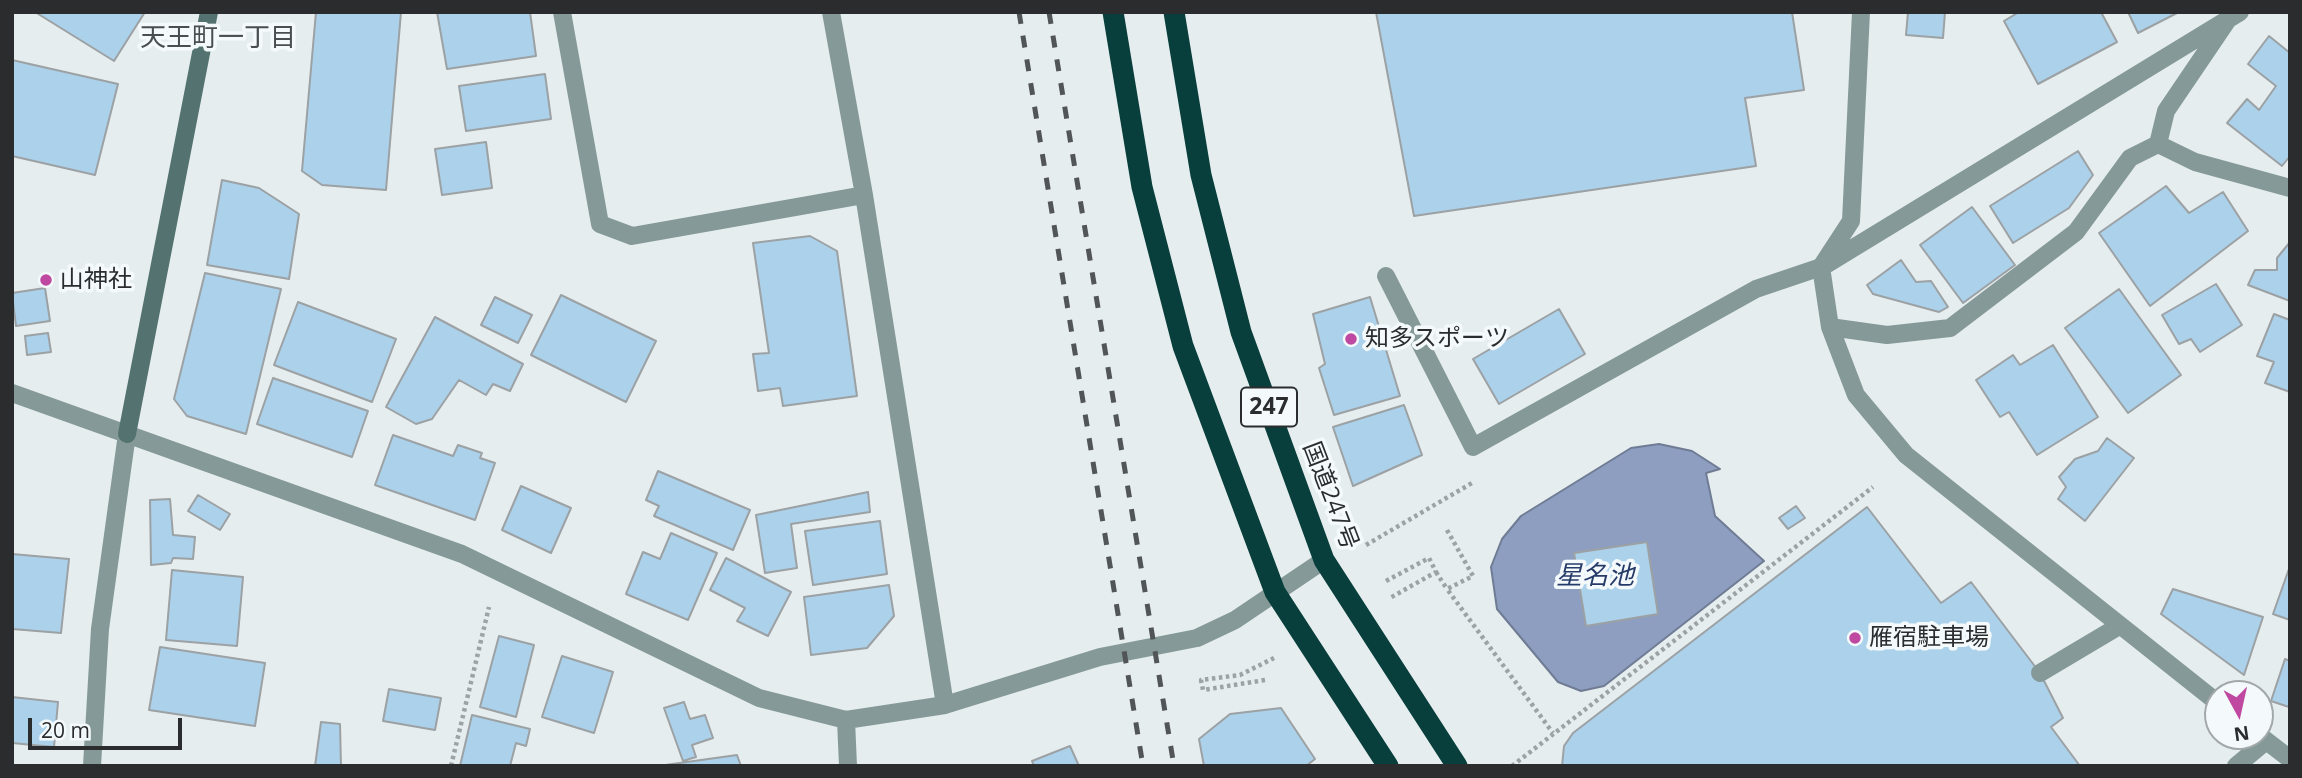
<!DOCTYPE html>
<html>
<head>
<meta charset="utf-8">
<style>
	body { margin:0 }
	#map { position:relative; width:2302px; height:778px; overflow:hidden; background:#e6edef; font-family:"Open Sans",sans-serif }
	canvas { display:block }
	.frame { position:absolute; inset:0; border:14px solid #2a2c2d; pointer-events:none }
	.north { position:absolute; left:2204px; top:680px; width:70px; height:70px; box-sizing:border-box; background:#f4fafc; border:2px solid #a3a8a9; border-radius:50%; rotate:172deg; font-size:19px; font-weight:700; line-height:28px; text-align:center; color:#2a2c2d }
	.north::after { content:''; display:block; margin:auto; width:24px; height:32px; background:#bf49a0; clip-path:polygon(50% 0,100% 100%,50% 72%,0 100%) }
	.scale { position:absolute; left:28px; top:718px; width:154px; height:32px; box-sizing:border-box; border:4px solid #2a2c2d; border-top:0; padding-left:9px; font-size:21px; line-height:24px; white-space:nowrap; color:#2a2c2d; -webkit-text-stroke:5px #f4fafc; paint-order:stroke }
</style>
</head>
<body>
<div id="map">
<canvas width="2302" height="778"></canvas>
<div class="frame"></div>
<div class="north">N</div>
<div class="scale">20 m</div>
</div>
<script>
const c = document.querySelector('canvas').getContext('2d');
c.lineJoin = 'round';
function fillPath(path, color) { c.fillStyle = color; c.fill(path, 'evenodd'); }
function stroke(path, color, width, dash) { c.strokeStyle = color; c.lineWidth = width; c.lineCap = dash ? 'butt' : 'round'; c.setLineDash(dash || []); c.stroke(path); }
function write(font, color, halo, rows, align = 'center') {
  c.font = font + ' "Open Sans","Noto Sans JP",sans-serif'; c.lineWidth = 7; c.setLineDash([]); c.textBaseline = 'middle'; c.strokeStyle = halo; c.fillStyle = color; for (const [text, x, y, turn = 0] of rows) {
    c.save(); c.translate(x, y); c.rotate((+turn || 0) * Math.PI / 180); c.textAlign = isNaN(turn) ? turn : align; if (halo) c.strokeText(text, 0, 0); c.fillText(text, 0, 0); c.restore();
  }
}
const water = new Path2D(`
	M 1659,444 L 1692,451 L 1720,469 L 1706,473 L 1715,516 L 1764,561 L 1604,686 L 1581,691 L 1558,682 L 1497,609 L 1491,567 L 1502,539 L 1521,516 L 1631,448 Z`);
fillPath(water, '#8d9ec0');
stroke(water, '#6f7c94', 2);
const building = new Path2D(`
	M 35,12 L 145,12 L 114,61 Z
	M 316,12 L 401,12 L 386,190 L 322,185 L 302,171 Z
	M 437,12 L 530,12 L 536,56 L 447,69 Z
	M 1376,12 L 1792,12 L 1804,90 L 1745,98 L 1756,166 L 1414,216 Z
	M 1908,12 L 1945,12 L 1943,38 L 1906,35 Z
	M 2019,12 L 2101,12 L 2117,42 L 2038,84 L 2004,21 Z
	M 2128,12 L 2179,12 L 2138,33 Z
	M 2269,36 L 2290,53 L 2290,156 L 2282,166 L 2227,123 L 2247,99 L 2259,110 L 2276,86 L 2248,64 Z
	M 12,60 L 118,84 L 95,175 L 12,156 Z
	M 545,74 L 551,119 L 466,131 L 459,86 Z
	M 486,142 L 492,188 L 442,195 L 435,149 Z
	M 2078,151 L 2093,175 L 2069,208 L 2013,243 L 1990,206 Z
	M 222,180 L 259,188 L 299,214 L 289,279 L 207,265 Z
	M 2166,186 L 2189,213 L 2223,192 L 2248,231 L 2150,306 L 2099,233 Z
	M 1972,207 L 2015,265 L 1963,303 L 1920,245 Z
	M 810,236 L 837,251 L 857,396 L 783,406 L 780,388 L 758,391 L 753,354 L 769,353 L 753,243 Z
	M 2290,242 L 2290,301 L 2248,285 L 2255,270 L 2277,270 L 2277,258 Z
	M 1901,260 L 1916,282 L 1931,281 L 1948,307 L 1939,312 L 1873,294 L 1867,285 Z
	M 205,273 L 281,289 L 246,434 L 187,416 L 174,399 Z
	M 2216,284 L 2242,325 L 2200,352 L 2191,339 L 2179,344 L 2162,315 Z
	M 45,288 L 50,321 L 16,326 L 12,293 Z
	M 2119,289 L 2181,375 L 2128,413 L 2065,328 Z
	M 561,295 L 656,341 L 626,402 L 531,355 Z
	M 495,297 L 532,315 L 518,343 L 481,325 Z
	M 1370,297 L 1400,396 L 1334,415 L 1319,368 L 1325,364 L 1313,314 Z
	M 298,302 L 396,339 L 372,402 L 274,365 Z
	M 1559,309 L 1585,354 L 1499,404 L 1473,359 Z
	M 2274,314 L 2290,320 L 2290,392 L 2265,383 L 2274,362 L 2257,356 Z
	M 435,317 L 523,364 L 510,391 L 493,384 L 486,395 L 459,380 L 432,419 L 416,424 L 386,407 Z
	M 48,333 L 51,352 L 27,355 L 25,336 Z
	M 2053,345 L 2098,417 L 2037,455 L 2009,412 L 2000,417 L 1976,380 L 2013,355 L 2020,365 Z
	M 273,378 L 368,411 L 352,457 L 257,424 Z
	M 1404,405 L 1422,455 L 1353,486 L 1333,427 Z
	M 393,435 L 453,456 L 458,445 L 482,453 L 480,458 L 495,463 L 475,520 L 375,485 Z
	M 2107,438 L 2134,458 L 2085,521 L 2058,499 L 2066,487 L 2059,477 L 2075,459 L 2098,451 Z
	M 658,471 L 750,510 L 733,550 L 654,516 L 659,506 L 646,500 Z
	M 521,486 L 571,508 L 551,553 L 502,530 Z
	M 868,492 L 870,512 L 791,524 L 797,568 L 765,573 L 756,515 Z
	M 198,495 L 230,514 L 220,530 L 188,511 Z
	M 170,499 L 173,535 L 195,537 L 193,559 L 173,558 L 171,563 L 151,565 L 150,500 Z
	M 1796,506 L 1805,518 L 1788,529 L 1779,518 Z
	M 1867,507 L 1941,603 L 1971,582 L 2040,673 L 2063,718 L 2051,727 L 2080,766 L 1562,766 L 1564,746 L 1573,733 Z
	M 880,521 L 887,574 L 813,585 L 805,531 Z
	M 671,533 L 717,553 L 688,620 L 626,594 L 643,552 L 660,559 Z
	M 1647,542 L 1658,614 L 1586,626 L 1574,553 Z
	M 12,554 L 69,559 L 61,633 L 12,629 Z
	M 726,558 L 791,592 L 768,636 L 737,621 L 745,608 L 710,590 Z
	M 2290,566 L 2290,620 L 2273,614 Z
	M 172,570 L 243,577 L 237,646 L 166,640 Z
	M 889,585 L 894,616 L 867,648 L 811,655 L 804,597 Z
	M 2173,589 L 2263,617 L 2244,675 L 2161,614 Z
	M 499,636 L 534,645 L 516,717 L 480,707 Z
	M 160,647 L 265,663 L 255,726 L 149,710 Z
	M 562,656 L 613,672 L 594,733 L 542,717 Z
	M 2285,659 L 2290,661 L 2289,707 L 2271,701 Z
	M 389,689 L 441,698 L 435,730 L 383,721 Z
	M 12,697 L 58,702 L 54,747 L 12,743 Z
	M 684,702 L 690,719 L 705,715 L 713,738 L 692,745 L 696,757 L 683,761 L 664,708 Z
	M 1281,708 L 1315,759 L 1306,766 L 1204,766 L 1199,739 L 1230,714 Z
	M 472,715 L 530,729 L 526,746 L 516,743 L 510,766 L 460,766 Z
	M 321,722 L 340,724 L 341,766 L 315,766 Z
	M 1070,746 L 1079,766 L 1034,766 L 1032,761 Z
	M 737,755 L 741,766 L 658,766 Z`);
fillPath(building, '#acd1eb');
stroke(building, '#9ca1a4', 2);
stroke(new Path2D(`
	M 1447,530 L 1473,576 L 1447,589 L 1553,733
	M 1366,545 L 1472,483
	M 1436,572 L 1447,589
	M 1386,581 L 1429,558 L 1436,572 L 1390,598
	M 1265,680 L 1203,690 L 1201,680 L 1240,675 L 1274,658
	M 451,766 L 489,607
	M 1512,766 L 1873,487`), '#9da2a4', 4.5, [3.5, 3.5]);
stroke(new Path2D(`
	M 1386,276 L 1473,447 L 1756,289 L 1821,267
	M 2040,673 L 2119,626`), '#859a98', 18);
stroke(new Path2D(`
	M 562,12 L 600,224 L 632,236 L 864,195
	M 831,12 L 864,195 L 945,705
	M 1861,12 L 1851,221 L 1821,267 L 1830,327 L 1856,395 L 1906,455 L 2218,703
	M 2158,144 L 2195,162 L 2290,188
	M 1827,264 L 2240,12
	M 1830,327 L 1887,335 L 1950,328 L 2076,232 L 2130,158 L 2158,144 L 2166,111 L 2227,21
	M 12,393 L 462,554 L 759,698 L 846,720 L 945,705 L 1100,657 L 1197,638 L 1235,620 L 1324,560
	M 846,720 L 848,766
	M 2260,736 L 2290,759
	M 92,766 L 100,629 L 127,434
	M 2236,766 L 2266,741`), '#859a98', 18);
stroke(new Path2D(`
	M 127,434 L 209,12`), '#537270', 18);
stroke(new Path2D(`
	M 1113,12 L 1142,187 L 1183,346 L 1275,592 L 1388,766
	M 1174,12 L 1201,175 L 1241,332 L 1324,560 L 1457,766`), '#083f3c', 21);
stroke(new Path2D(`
	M 1019,12 L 1143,766
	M 1049,12 L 1174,766`), '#525557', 5, [12, 12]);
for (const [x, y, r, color] of [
	[46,280,7,"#bf49a0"],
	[1351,339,7,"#bf49a0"],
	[1855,638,7,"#bf49a0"]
]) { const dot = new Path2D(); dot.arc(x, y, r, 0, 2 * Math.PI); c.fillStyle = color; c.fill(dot); stroke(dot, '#f4fafc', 2.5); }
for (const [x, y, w] of [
	[1269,407,56]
]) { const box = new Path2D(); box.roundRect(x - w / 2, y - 19.5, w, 39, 5); c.fillStyle = '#f4fafc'; c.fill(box); stroke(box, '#2a2c2d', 2); }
write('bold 23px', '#2a2c2d', null, [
	["247",1269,407]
]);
write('24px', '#2a2c2d', '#f4fafc', [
	["山神社",60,280],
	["知多スポーツ",1365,339],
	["雁宿駐車場",1869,638]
], 'left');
write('24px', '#2a2c2d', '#f4fafc', [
	["国道247号",1330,496,69]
]);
write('26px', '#494e50', '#f4fafc', [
	["天王町一丁目",218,39]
]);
write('italic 26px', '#273b69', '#f4fafc', [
	["星名池",1595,577]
]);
</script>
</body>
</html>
